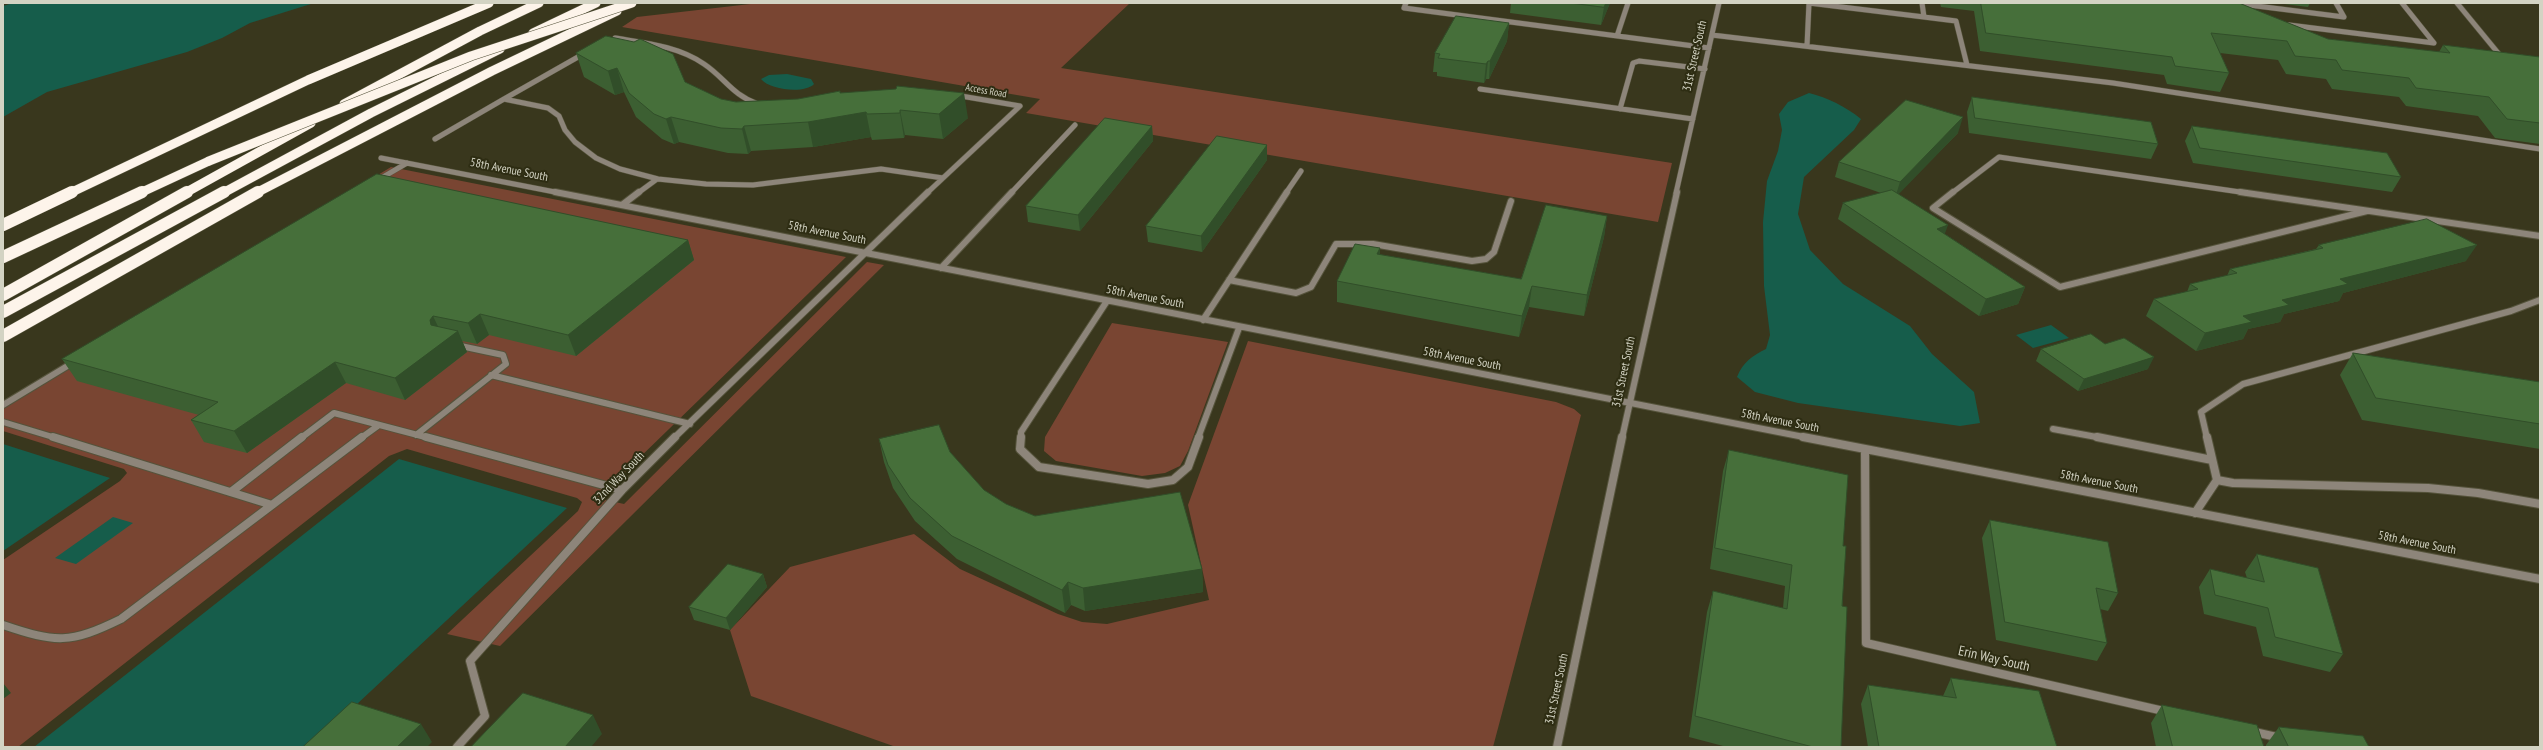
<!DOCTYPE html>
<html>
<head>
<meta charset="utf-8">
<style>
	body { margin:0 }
	#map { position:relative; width:2543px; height:750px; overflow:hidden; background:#39371d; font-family:"PT Sans Narrow",sans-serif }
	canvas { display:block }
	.frame { position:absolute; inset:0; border:4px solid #d3d3c3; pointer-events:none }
</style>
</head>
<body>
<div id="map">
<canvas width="2543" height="750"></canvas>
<div class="frame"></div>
</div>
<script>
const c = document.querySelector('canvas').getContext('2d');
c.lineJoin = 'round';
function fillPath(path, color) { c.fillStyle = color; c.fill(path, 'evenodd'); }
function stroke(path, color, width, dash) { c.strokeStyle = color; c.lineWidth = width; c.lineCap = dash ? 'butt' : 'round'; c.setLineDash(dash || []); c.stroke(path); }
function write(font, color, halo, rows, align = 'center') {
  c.font = font + ' "PT Sans Narrow",sans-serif'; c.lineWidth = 4; c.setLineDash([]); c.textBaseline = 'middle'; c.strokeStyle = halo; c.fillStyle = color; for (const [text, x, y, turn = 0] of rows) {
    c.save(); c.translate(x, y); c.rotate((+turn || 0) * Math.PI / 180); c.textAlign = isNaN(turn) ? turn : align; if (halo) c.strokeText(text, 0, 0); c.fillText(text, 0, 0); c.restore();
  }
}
fillPath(new Path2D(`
	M 759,3 L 1130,3 L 1061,68 L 1672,163 L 1658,222 L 1026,113 L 1040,99 L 622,27 L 637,17 Z
	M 391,167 L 846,257 L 598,498 L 624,504 L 867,262 L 884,265 L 500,646 L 447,634 L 578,511 L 582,502 L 577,498 L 407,449 L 389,456 L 18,747 L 3,747 L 3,560 L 120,481 L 127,473 L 124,469 L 3,431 L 3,403 Z
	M 1112,323 L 1228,342 L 1188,451 L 1180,466 L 1165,473 L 1142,476 L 1056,461 L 1044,451 L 1045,437 Z
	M 1248,341 L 1556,402 L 1574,409 L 1581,415 L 1493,747 L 896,747 L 751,696 L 730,630 L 790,567 L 914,534 L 960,569 L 1058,614 L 1082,622 L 1107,624 L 1209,600 L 1188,505 Z`), '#794532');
fillPath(new Path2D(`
	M 13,3 L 314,3 L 250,23 L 222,38 L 187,52 L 47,92 L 3,117 L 3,6 Z
	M 787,74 L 811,79 L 814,84 C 805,94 769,90 761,79 L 769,75 Z
	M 1809,93 C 1828,98 1845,106 1861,119 L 1854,130 L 1804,177 L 1798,214 L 1810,250 L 1843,284 L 1910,326 L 1932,354 L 1974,392 L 1980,423 L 1960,426 L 1798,403 L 1755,392 L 1737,377 C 1743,362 1752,356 1766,349 L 1770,335 L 1764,286 L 1763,222 L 1767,181 L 1778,151 L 1782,130 L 1779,114 L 1788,102 Z
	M 2051,325 L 2069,338 L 2033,348 L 2016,335 Z
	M 3,444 L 110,478 L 3,551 Z
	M 399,459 L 567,508 L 311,747 L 34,747 Z
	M 113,517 L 133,523 L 76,564 L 55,558 Z`), '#165d4b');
const minorFar2 = new Path2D(`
	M 1406,3 L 1404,8 L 1709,48
	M 1809,3 L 1924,17
	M 1922,3 L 1924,17 L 1956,21 L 1967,65
	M 2233,3 L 2344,17 L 2336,3
	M 2457,3 L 2503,59
	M 2289,25 L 2434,43 L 2402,3
	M 1712,35 L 2113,83 L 2540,149
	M 1617,36 L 1628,3
	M 615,38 C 645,43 678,46 704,64 C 725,78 732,95 758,104
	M 1807,46 L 1809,3
	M 585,53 L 504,99 L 548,108 L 559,116 L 565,130 L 575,142 L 596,158 L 620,169 L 658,179 L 706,184 L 753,185 L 881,169 L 943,178
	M 1480,89 L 1693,119
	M 1620,109 L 1633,63 L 1639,61 L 1705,69
	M 435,139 L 504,99
	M 381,158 L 560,193
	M 378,180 L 407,163
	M 638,193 L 657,179
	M 927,193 L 1020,106 L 955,95
	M 1011,193 L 1075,125
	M 1286,193 L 1301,171
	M 1676,193 L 1719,3
	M 1952,193 L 1999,157 L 2247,193`);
const minorFar1 = new Path2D(`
	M 555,192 L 1809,438
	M 1953,192 L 1933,208 L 2060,287 L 2367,211
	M 2240,192 L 2540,236
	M 622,205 L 639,192
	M 941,268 L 1012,192
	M 1229,280 L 1296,293 L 1311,287 L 1336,244 L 1373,244 L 1472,261 L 1486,259 L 1494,252 L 1511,201
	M 1203,320 L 1287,192
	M 491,375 L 690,424
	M 3,405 L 74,362
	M 3,422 L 56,438
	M 2053,429 L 2102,438
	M 416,435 L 506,364 L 503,355 L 456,345
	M 301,438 L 334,413 L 429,438
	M 361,438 L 379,425
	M 674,438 L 928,192
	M 1021,438 L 1021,432 L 1107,301
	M 1198,438 L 1239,328
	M 1622,438 L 1677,192
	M 2207,438 L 2201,412 L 2243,384 L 2511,311 L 2540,300`);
const minor = new Path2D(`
	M 53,437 L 272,505
	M 426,437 L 622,490
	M 1021,437 L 1020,449 L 1039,467 L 1148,484 L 1173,480 L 1188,467 L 1199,437
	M 1803,437 L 2540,579
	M 2097,437 L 2212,460
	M 2207,437 L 2217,480 L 2233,483 L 2428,488 L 2478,493 L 2540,504
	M 1865,449 L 1866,643 L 2168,712
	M 231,492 L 302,437
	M 2195,513 L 2217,480
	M 3,625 C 56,643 70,644 121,619 L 362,437
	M 2250,731 L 2281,738
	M 457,747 L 485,716 L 470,661 L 622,490 L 675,437
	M 1557,747 L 1622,437`);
const highwayFar1 = new Path2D(`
	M 533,33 L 596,3
	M 344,104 L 480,31 L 539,3
	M 70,193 L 308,80 L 489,3
	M 140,193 L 209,161
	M 185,193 L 311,123
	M 223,193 L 371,113 L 500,49
	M 256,193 L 492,71 L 617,11`);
const highway = new Path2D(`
	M 3,225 L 72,192
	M 3,257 L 142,192
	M 3,295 L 187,192
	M 3,312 L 224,192
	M 3,336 L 258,192`);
stroke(minorFar2, '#55533b', 6);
stroke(minorFar1, '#55533b', 8);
stroke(minor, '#55533b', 10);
stroke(highwayFar1, '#55533b', 10);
stroke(highway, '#55533b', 13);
stroke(minorFar2, '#8d857a', 5);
stroke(minorFar1, '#8d857a', 6);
stroke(minor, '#8d857a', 8);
stroke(highwayFar1, '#fdf4ea', 9);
stroke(highway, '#fdf4ea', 12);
const highwayBridge = new Path2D(`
	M 209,161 L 471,56 L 632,3`);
stroke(highwayBridge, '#55533b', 10, []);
stroke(highwayBridge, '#fdf4ea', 9);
fillPath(new Path2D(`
	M 1511,3 L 1610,3 L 1601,25 L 1510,13 Z
	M 1940,3 L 2239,3 L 2328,39 L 2439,52 L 2443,45 L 2540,57 L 2540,144 L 2495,138 L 2478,116 L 2406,106 L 2399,97 L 2332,89 L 2326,79 L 2286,74 L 2278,60 L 2220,53 L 2229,73 L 2220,92 L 2167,84 L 2164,75 L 1980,51 L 1974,11 L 1941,7 Z
	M 2276,3 L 2310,3 L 2308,7 Z
	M 1509,23 L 1507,41 L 1489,79 L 1486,79 L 1484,83 L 1437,76 L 1437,72 L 1433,72 L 1435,53 Z
	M 576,53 L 685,82 L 721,99 L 736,102 L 798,99 L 840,93 L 968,118 L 943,139 L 905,135 L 904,138 L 872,140 L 871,137 L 813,147 L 751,151 L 748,154 L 728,153 L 679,142 L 674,144 L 662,139 L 636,117 L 624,92 L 615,95 L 584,77 Z
	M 1972,97 L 2158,144 L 2151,159 L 1969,133 L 1967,112 Z
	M 1152,126 L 1153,141 L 1080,231 L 1028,222 L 1026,206 Z
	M 2192,126 L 2401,177 L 2392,192 L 2193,163 L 2185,141 Z
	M 1958,133 L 1898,194 L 1945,234 L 2025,287 L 2018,304 L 1979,316 L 1838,219 L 1843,203 L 1881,193 L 1835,177 L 1839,162 Z
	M 1267,145 L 1267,160 L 1202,252 L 1148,242 L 1146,226 Z
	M 1607,216 L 1604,237 L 1584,316 L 1529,307 L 1519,337 L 1337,302 L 1337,281 L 1380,248 L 1380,255 L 1521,279 Z
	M 688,240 L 694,260 L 576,356 L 489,335 L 477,344 L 462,341 L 467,352 L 405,400 L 346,383 L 247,453 L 204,442 L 191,420 L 199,415 L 77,381 L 62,359 Z
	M 2319,245 L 2466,261 L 2343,293 L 2339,301 L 2284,314 L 2280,322 L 2248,329 L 2243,339 L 2196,351 L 2146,316 L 2154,299 L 2187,292 L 2190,284 L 2227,276 L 2230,269 L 2316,249 Z
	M 2105,344 L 2148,369 L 2078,391 L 2036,361 L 2041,349 Z
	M 2353,353 L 2540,382 L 2540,449 L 2362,420 L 2340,375 Z
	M 879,439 L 950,452 L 984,490 L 1006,504 L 1035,516 L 1202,569 L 1203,592 L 1085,611 L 1071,605 L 1065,613 L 957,559 L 915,521 L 893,488 L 884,462 Z
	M 1729,450 L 1843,546 L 1841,747 L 1727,747 L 1689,737 L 1707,612 L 1713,591 L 1783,608 L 1785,586 L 1710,569 L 1723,471 Z
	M 1990,520 L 2118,593 L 2108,611 L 2100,609 L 2107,643 L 2097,661 L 1996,640 L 1982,538 Z
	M 2257,554 L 2343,654 L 2330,672 L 2263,656 L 2256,627 L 2204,614 L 2199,587 L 2210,569 L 2247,578 L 2245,572 Z
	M 763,574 L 767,587 L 730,630 L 694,620 L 689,607 Z
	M 1951,678 L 2057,747 L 1868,747 L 1861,704 L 1868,685 L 1943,696 Z
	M 2162,705 L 2264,747 L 2156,747 L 2151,723 Z
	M 2279,727 L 2369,747 L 2266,747 L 2266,745 Z`), '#3c5f32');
fillPath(new Path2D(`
	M 1606,3 L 1610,3 L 1601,25 L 1604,7 Z
	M 1509,23 L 1507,41 L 1489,79 L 1490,61 Z
	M 1488,61 L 1486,79 L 1484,83 L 1486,64 Z
	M 617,68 L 624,92 L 615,95 L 608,71 Z
	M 964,93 L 968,118 L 943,139 L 939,114 Z
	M 900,110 L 905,135 L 904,138 L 900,113 Z
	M 866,112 L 871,137 L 813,147 L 808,122 Z
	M 671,117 L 679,142 L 674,144 L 666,119 Z
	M 1963,117 L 1958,133 L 1895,198 L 1900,182 Z
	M 744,126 L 751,151 L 748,154 L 742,129 Z
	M 1152,126 L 1153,141 L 1080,231 L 1078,215 Z
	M 1267,145 L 1267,160 L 1202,252 L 1201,236 Z
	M 1607,216 L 1604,237 L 1584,316 L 1587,295 Z
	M 1948,225 L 1942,242 L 1937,229 Z
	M 688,240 L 694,260 L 576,356 L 568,335 Z
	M 2477,245 L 2466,261 L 2343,293 L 2339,301 L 2284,314 L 2280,322 L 2248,329 L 2243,339 L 2196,351 L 2205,333 L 2243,316 L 2282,300 L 2340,279 Z
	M 1380,248 L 1379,268 L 1377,254 Z
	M 1532,286 L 1529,307 L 1519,337 L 1522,316 Z
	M 2025,287 L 2018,304 L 1979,316 L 1986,299 Z
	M 480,314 L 489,335 L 477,344 L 468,323 Z
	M 433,316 L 443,337 L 458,331 L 467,352 L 405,400 L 395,378 L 430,320 Z
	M 2154,357 L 2148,369 L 2078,391 L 2084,379 Z
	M 335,362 L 346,383 L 247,453 L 234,431 Z
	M 1202,569 L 1203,592 L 1085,611 L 1083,588 Z
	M 763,574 L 767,587 L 730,630 L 726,618 Z
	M 1068,582 L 1071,605 L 1065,613 L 1062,590 Z
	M 3,683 L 11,693 L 3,699 Z
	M 593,715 L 602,734 L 591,747 L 565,747 Z
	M 421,724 L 432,742 L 427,747 L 397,747 Z`), '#314e29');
const building = new Path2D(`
	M 1571,3 L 1606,3 L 1604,7 Z
	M 1981,3 L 2239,3 L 2328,39 L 2450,53 L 2443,45 L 2540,57 L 2540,123 L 2507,119 L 2489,97 L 2416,88 L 2409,78 L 2342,70 L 2336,60 L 2295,56 L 2287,41 L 2211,33 L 2229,73 L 2175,66 L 2172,57 L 1986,33 Z
	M 1456,16 L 1509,23 L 1490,61 L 1488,61 L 1486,64 L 1438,58 L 1440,54 L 1435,53 Z
	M 606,36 L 634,42 L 640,39 L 673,54 L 685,82 L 721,99 L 736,102 L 798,99 L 840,91 L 840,93 L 896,89 L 897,86 L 964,93 L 939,114 L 900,110 L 900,113 L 867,114 L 866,112 L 808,122 L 744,126 L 742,129 L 721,128 L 671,117 L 666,119 L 654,114 L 629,93 L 617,68 L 608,71 L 576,53 Z
	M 1972,97 L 2151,122 L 2158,144 L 1975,118 Z
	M 1906,100 L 1963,117 L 1900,182 L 1839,162 Z
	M 1105,118 L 1152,126 L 1078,215 L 1026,206 Z
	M 2192,126 L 2387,153 L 2401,177 L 2200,148 Z
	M 1217,136 L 1267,145 L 1201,236 L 1146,226 Z
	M 377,174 L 688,240 L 568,335 L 480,314 L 468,323 L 433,316 L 430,320 L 431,325 L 458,331 L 395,378 L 335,362 L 234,431 L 191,420 L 218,402 L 62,359 Z
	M 1892,190 L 1948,225 L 1937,229 L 2025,287 L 1986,299 L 1843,203 Z
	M 1546,205 L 1607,216 L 1587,295 L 1532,286 L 1522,316 L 1337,281 L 1355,244 L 1380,248 L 1377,254 L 1521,279 Z
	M 2427,219 L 2477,245 L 2340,279 L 2348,284 L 2282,300 L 2289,305 L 2243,316 L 2252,322 L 2205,333 L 2154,299 L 2198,289 L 2190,284 L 2237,273 L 2230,269 L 2323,248 L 2319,245 Z
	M 2091,334 L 2105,344 L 2124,338 L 2154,357 L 2084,379 L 2041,349 Z
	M 2353,353 L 2540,382 L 2540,424 L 2376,398 Z
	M 939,425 L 950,452 L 984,490 L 1006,504 L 1035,516 L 1180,492 L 1202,569 L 1083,588 L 1068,582 L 1062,590 L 952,536 L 910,498 L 888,465 L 879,439 Z
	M 1729,450 L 1848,475 L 1843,546 L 1846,546 L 1842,606 L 1847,607 L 1841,747 L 1813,747 L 1695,716 L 1713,591 L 1787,609 L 1792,565 L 1715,548 Z
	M 1990,520 L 2108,542 L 2118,593 L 2096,588 L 2107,643 L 2005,622 Z
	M 2257,554 L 2318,568 L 2343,654 L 2275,637 L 2268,608 L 2215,595 L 2210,569 L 2264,582 Z
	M 728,564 L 763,574 L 726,618 L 689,607 Z
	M 1951,678 L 2039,691 L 2057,747 L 1879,747 L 1868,685 L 1956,698 Z
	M 523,693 L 593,715 L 565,747 L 471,747 Z
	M 352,702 L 421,724 L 397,747 L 303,747 Z
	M 2162,705 L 2257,725 L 2264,747 L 2173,747 Z
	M 2279,727 L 2363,736 L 2369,747 L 2289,747 Z`);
fillPath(building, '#466f3a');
stroke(building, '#314e29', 1);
write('10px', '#d3d3c3', '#2e2d13', [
	["Access Road",986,91,10]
]);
write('12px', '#d3d3c3', '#2e2d13', [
	["31st Street South",1695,56,-77],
	["58th Avenue South",509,170,11],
	["58th Avenue South",827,233,11],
	["58th Avenue South",1145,297,11],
	["58th Avenue South",1462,359,11],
	["31st Street South",1624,372,-78],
	["58th Avenue South",1780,421,11],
	["32nd Way South",619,478,-46],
	["58th Avenue South",2099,482,11],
	["58th Avenue South",2417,543,11],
	["31st Street South",1557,689,-78]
]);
write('14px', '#d3d3c3', '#2e2d13', [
	["Erin Way South",1994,659,13]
]);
</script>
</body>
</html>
